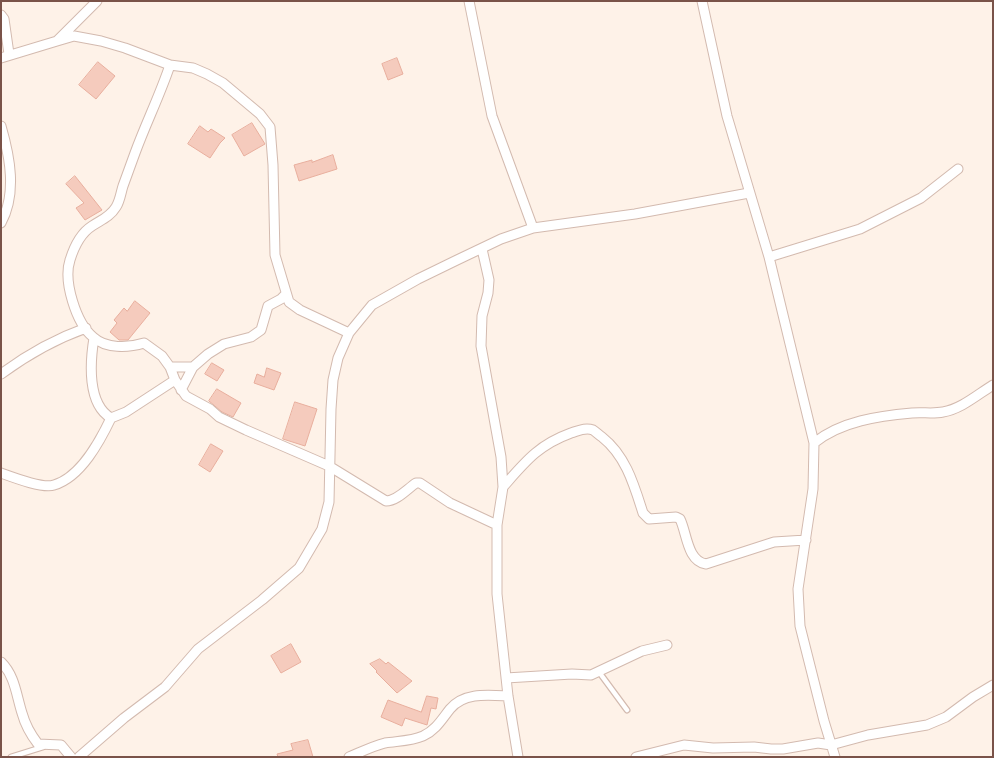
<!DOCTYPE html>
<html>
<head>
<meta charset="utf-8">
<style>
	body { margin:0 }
	#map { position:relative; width:994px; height:758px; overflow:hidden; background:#fef2e8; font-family:Helvetica,sans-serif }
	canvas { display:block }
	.frame { position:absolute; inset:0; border:2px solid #7a5349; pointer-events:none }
</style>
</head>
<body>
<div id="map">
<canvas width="994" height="758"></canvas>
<div class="frame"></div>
</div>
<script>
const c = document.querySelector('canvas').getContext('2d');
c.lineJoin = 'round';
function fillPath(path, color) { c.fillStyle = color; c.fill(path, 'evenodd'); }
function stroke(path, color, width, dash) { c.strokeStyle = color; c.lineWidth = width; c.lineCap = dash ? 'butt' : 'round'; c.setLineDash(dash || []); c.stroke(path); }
const building = new Path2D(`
	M 397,58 L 403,74 L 388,80 L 382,64 Z
	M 98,62 L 115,76 L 96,99 L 79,85 Z
	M 252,123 L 265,144 L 244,156 L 232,135 Z
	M 200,126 L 208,132 L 211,129 L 225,138 L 220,143 L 210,158 L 188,144 Z
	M 333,155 L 337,169 L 299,181 L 294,165 L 312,160 L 312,162 Z
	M 75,176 L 102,210 L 85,220 L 76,208 L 84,203 L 66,184 Z
	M 135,301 L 150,313 L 128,340 L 119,340 L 110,332 L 117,323 L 114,320 L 124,308 L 127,311 Z
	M 212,363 L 224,370 L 217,381 L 205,374 Z
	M 267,368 L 281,373 L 274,390 L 254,383 L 257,374 L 264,377 Z
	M 217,389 L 241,403 L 233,417 L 222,412 L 209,401 Z
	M 295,402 L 317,409 L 305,446 L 283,439 Z
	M 211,444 L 223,451 L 210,472 L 199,465 Z
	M 291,644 L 301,662 L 281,673 L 271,656 Z
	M 380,659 L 386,664 L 388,662 L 412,681 L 397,693 L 376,672 L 377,671 L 370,664 Z
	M 427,696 L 438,698 L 436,709 L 431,708 L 427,725 L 405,718 L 402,726 L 381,717 L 388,700 L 421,712 Z
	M 308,740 L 313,757 L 278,757 L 277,754 L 293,750 L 291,744 Z`);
fillPath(building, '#f5cbbd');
stroke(building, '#e8ae9d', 1);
const lane = new Path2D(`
	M 599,672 L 627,710
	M 11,757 L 43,747`);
const street = new Path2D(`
	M 469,1 L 492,116 L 533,228
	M 702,1 L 727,116 L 769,257 L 814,443 L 813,489 L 798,589 L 800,626 L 824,721 L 835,757
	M 1,15 L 4,19 L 9,54
	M 57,41 L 74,36 L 101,41 L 125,48 L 170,65 L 193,68 L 207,74 L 223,83 L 260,114 L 270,127 L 273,165 L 275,255 L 289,302 L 300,310 L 349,333
	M 1,58 L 57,41 L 97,1
	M 170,65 C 160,95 146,123 135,153 C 131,164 127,175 123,186 C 121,192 120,201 116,207 C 110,217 101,220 92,226 C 81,233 74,247 70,260 C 63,281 76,323 93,337 C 106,349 128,348 144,343 L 162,356 L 170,367 L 175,380 L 186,396 L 210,409 L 219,417 L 246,430 L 329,466 L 386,501 C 397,501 407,489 416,483 L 420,483 L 450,503 L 497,525
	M 1,126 C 10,157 17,193 1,223
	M 482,249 L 489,280 L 488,293 L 482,316 L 481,346 L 501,457 L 503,487 L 497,525 L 497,594 L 508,696 L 518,757
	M 769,257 L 860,229 L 921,198 L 958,169
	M 94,338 C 90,362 87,404 111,418 L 126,412 L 175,380
	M 170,367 L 193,367 L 208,354 L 224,344 L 251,337 L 261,330 L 268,306 L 281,299 L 286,294
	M 1,374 C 27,355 55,339 86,328
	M 181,390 L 193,367
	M 814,443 C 841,421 879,416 912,413 C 922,412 933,414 943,412 C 961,409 977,395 993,385
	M 1,473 C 12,477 43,489 54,485 C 81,477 100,441 111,418
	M 503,487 C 525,462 538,445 571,433 C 578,431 585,427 593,430 C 596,432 599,435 602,437 C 626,456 634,485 643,513 L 649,519 L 676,517 L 680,519 C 687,533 687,561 706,564 L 774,542 L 806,540
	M 1,662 C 15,676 16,694 22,713 C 25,724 31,735 38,744 L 61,745 L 71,757
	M 506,678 L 572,674 L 591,675 L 642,651 L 667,645
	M 79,757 L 124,718 L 165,687 L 198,649 L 262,600 L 299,568 L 322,529 L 329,502 L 331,409 L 333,380 L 338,358 L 349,333 L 372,305 L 418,279 L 457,260 L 501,239 L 533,228 L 635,214 L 749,193
	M 349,757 C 361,752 373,746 385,743 C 398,741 412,741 423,736 C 436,730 442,719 450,709 C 464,692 488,695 508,696
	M 636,757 L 684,745 L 713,748 L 754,747 L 771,749 L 783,749 L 818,743 L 831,745 L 868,735 L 927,725 L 946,717 L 973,697 L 993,685`);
stroke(lane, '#d3baaf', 7);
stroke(street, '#d3baaf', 11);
stroke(lane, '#fff', 4.5);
stroke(street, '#fff', 9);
</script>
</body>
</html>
